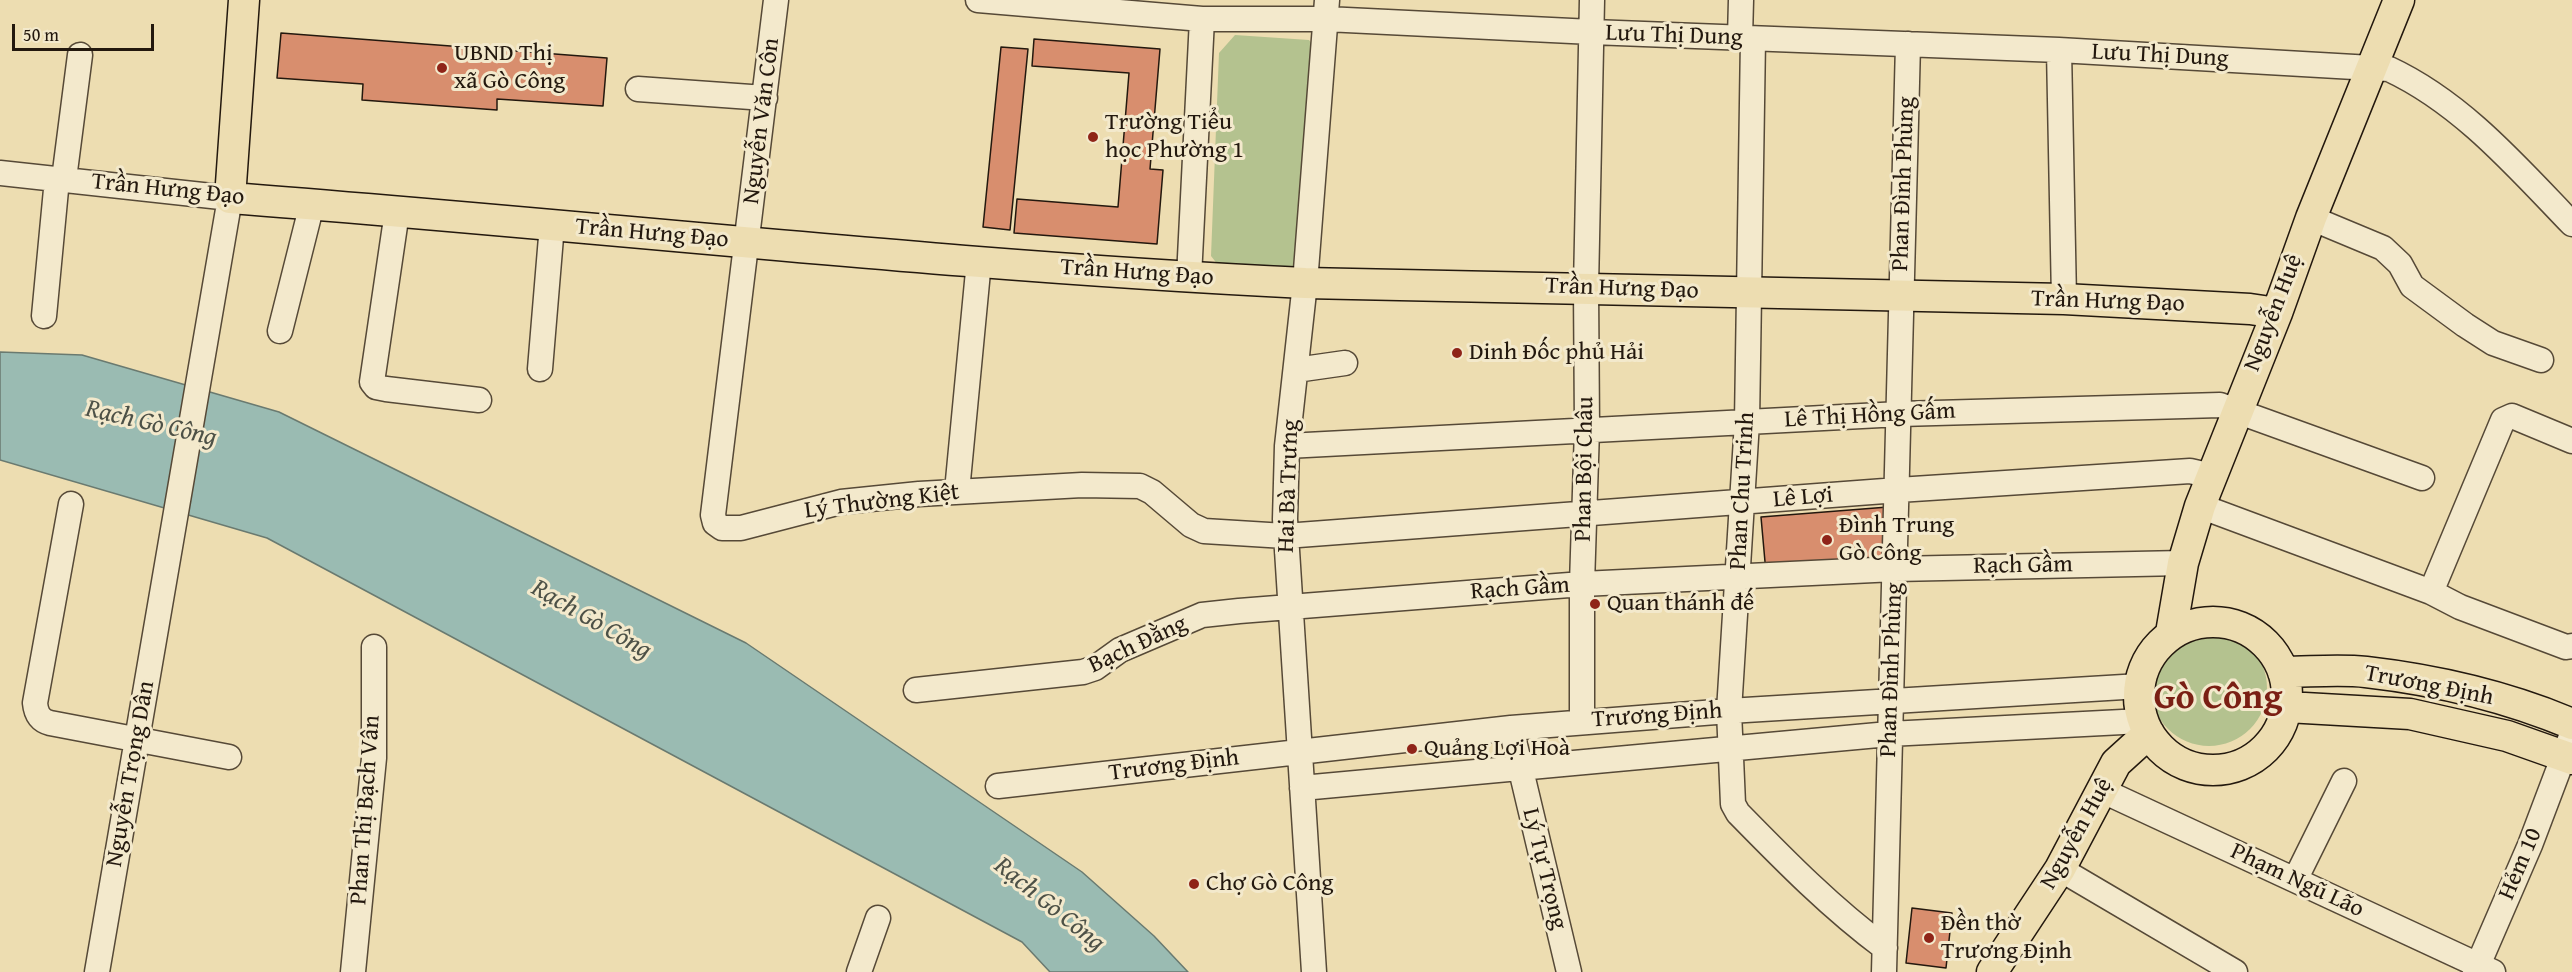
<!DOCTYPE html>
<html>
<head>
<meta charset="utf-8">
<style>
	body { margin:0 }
	#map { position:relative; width:2572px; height:972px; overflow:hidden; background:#edddb1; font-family:"Gentium Book Plus",serif }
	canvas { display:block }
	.scale { position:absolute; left:12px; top:24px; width:142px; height:27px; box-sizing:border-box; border:3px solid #23180e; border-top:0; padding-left:8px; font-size:18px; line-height:21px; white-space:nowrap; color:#23180e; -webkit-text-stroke:4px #f3e9cc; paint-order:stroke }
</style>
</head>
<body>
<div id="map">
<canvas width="2572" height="972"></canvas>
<div class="scale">50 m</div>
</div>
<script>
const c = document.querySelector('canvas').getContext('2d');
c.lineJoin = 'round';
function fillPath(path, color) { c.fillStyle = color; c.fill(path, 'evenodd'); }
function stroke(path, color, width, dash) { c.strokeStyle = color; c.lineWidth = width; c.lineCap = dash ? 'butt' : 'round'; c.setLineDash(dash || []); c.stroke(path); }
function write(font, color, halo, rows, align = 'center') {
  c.font = font + ' "Gentium Book Plus",serif'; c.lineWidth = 6; c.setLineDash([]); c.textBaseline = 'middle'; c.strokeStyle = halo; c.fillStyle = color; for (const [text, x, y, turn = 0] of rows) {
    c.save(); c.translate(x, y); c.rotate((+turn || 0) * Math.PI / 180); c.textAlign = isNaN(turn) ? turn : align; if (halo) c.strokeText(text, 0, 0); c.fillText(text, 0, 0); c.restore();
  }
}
fillPath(new Path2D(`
	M 1235,35 L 1309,40 L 1324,60 L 1305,264 L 1292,275 L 1222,270 L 1211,256 L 1219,53 Z
	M2151 688a58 58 0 1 1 116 0a58 58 0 1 1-116 0Z`), '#b4c28f');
const water = new Path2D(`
	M 0,352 L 82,355 L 279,412 L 746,643 L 1082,872 L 1154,936 L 1188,972 L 1050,972 L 1022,942 L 267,538 L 0,460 Z`);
fillPath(water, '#9abbb2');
stroke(water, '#6a7a70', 1.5);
const building = new Path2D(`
	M 281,33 L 607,58 L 603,106 L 497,99 L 497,110 L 362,100 L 363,84 L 277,78 Z
	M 1034,39 L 1160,49 L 1150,169 L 1163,170 L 1157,244 L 1014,233 L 1017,199 L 1118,207 L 1129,73 L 1032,66 Z
	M 1001,47 L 1028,49 L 1010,230 L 983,227 Z
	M 1888,507 L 1892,563 L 1766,573 L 1761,517 Z
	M 1912,908 L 1952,913 L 1946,968 L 1906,963 Z`);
fillPath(building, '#d88e6e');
stroke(building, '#23180e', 1.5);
const minor = new Path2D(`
	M 776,0 L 713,515 L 715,523 L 722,528 L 741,528 L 841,502 L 919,494 L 1082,485 L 1140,486 L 1152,492 L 1191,525 L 1204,531 L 1285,536 L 1898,490 L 2190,471 L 2212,476
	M 978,0 L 1202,19 L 1326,19 L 1592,32 L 2059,50 L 2389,69 C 2462,103 2517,167 2572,224
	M 1740,38 L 1741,0
	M 1753,39 L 1747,422 L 1729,711 L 1733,804 L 1738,813 C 1785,861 1831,908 1885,948
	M 2059,50 L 2064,299
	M 638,89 L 765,98
	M 0,173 L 230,198 L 97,972
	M 64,179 L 80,55
	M 397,212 L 372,382 L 376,387 L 386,389 L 479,400
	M 2311,218 L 2383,248 L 2400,264 L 2412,286 L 2465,325 L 2493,343 L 2541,360
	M 1189,277 L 1202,19
	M 44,316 L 57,179
	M 280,331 L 312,204
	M 540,369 L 552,225
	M 1296,370 L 1345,363
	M 1287,446 L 1900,414 L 2220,405 L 2422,478
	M 957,491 L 979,261
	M 71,504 L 35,703 C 36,713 39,720 50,723 L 229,757
	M 2200,506 L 2431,592 L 2460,607 L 2566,647 L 2572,646
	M 2431,592 L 2503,420 L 2512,416 L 2572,441
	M 916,690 L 1083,672 L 1095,668 L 1120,650 L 1202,615 L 1239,611 L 1582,584 L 1895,569 L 2183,563
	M 1582,722 L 1582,584 L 1587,429 L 1586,287 L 1592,0
	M 1511,728 L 1569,972
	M 998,786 L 1511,728 L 1729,711 L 2140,686
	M 1302,788 L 1889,734 L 2142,721
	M 2101,790 L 2493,972
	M 2060,869 L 2235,972
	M 2295,880 L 2344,781
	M 353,972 L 374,758 L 374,647
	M 859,972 L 878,918
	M 1314,972 L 1285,519 L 1287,446 L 1305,283 L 1327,0
	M 1884,972 L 1908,44
	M 2475,972 L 2530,845 L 2572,734`);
const major = new Path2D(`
	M 244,0 L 230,198 C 588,225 946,266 1305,283 L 2064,299 L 2250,309 L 2277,313
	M2139 696a74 74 0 1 1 148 0a74 74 0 1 1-148 0Z
	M 2171,633 L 2183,563 L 2200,506 L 2277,313 L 2311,218 L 2399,0
	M 2283,672 C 2310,672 2339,669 2366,672 C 2436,680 2508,697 2572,724
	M 2287,707 L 2410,714 L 2507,736 L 2572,759
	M 1992,972 L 2060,869 L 2116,763 L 2149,733`);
stroke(minor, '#564937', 27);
stroke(major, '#23180e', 33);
stroke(minor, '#f3e9cc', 24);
stroke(major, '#edddb1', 30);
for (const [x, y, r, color] of [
	[442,68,6,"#8f2418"],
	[1093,137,6,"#8f2418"],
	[1457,353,6,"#8f2418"],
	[1827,540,6,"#8f2418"],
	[1595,604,6,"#8f2418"],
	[1412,749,6,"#8f2418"],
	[1194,884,6,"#8f2418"],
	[1929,938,6,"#8f2418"]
]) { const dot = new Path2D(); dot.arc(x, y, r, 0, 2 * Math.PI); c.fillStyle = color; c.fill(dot); stroke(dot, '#f3e9cc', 2); }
write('24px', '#23180e', '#f3e9cc', [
	["Lưu Thị Dung",1674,36,2],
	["Lưu Thị Dung",2160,56,3],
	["Nguyễn Văn Côn",762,121,-83],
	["Phan Đình Phùng",1904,184,-88],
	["Trần Hưng Đạo",168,190,6],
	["Trần Hưng Đạo",652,234,5],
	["Trần Hưng Đạo",1137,273,4],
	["Trần Hưng Đạo",1622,289,2],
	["Trần Hưng Đạo",2108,302,2],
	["Nguyễn Huệ",2274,313,-69],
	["Lê Thị Hồng Gấm",1870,416,-3],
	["Phan Bội Châu",1585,469,-89],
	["Hai Bà Trưng",1289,486,-88],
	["Phan Chu Trinh",1743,491,-87],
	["Lê Lợi",1803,498,-5],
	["Lý Thường Kiệt",882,502,-7],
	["Rạch Gầm",2023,566,-1],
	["Rạch Gầm",1520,589,-4],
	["Bạch Đằng",1138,645,-25],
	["Phan Đình Phùng",1892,670,-88],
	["Trương Định",2429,686,11],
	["Trương Định",1657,716,-4],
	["Trương Định",1174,766,-7],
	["Nguyễn Trọng Dân",131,774,-80],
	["Phan Thị Bạch Vân",366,810,-86],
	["Nguyễn Huệ",2077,834,-61],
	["Hẻm 10",2521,864,-67],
	["Lý Tự Trọng",1544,869,76],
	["Phạm Ngũ Lão",2297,881,25]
]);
write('24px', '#23180e', '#f3e9cc', [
	["UBND Thị",454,54],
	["xã Gò Công",454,82],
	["Trường Tiểu",1105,123],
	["học Phường 1",1105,151],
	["Dinh Đốc phủ Hải",1469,353],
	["Đình Trung",1839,526],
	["Gò Công",1839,554],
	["Quan thánh đế",1607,604],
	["Quảng Lợi Hoà",1424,749],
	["Chợ Gò Công",1206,884],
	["Đền thờ",1941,924],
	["Trương Định",1941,952]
], 'left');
write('italic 26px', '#4d5147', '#f3e9cc', [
	["Rạch Gò Công",151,424,13],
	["Rạch Gò Công",591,620,30],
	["Rạch Gò Công",1049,905,39]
]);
write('bold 36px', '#7a1f14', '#f3e9cc', [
	["Gò Công",2218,699]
]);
</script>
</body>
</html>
